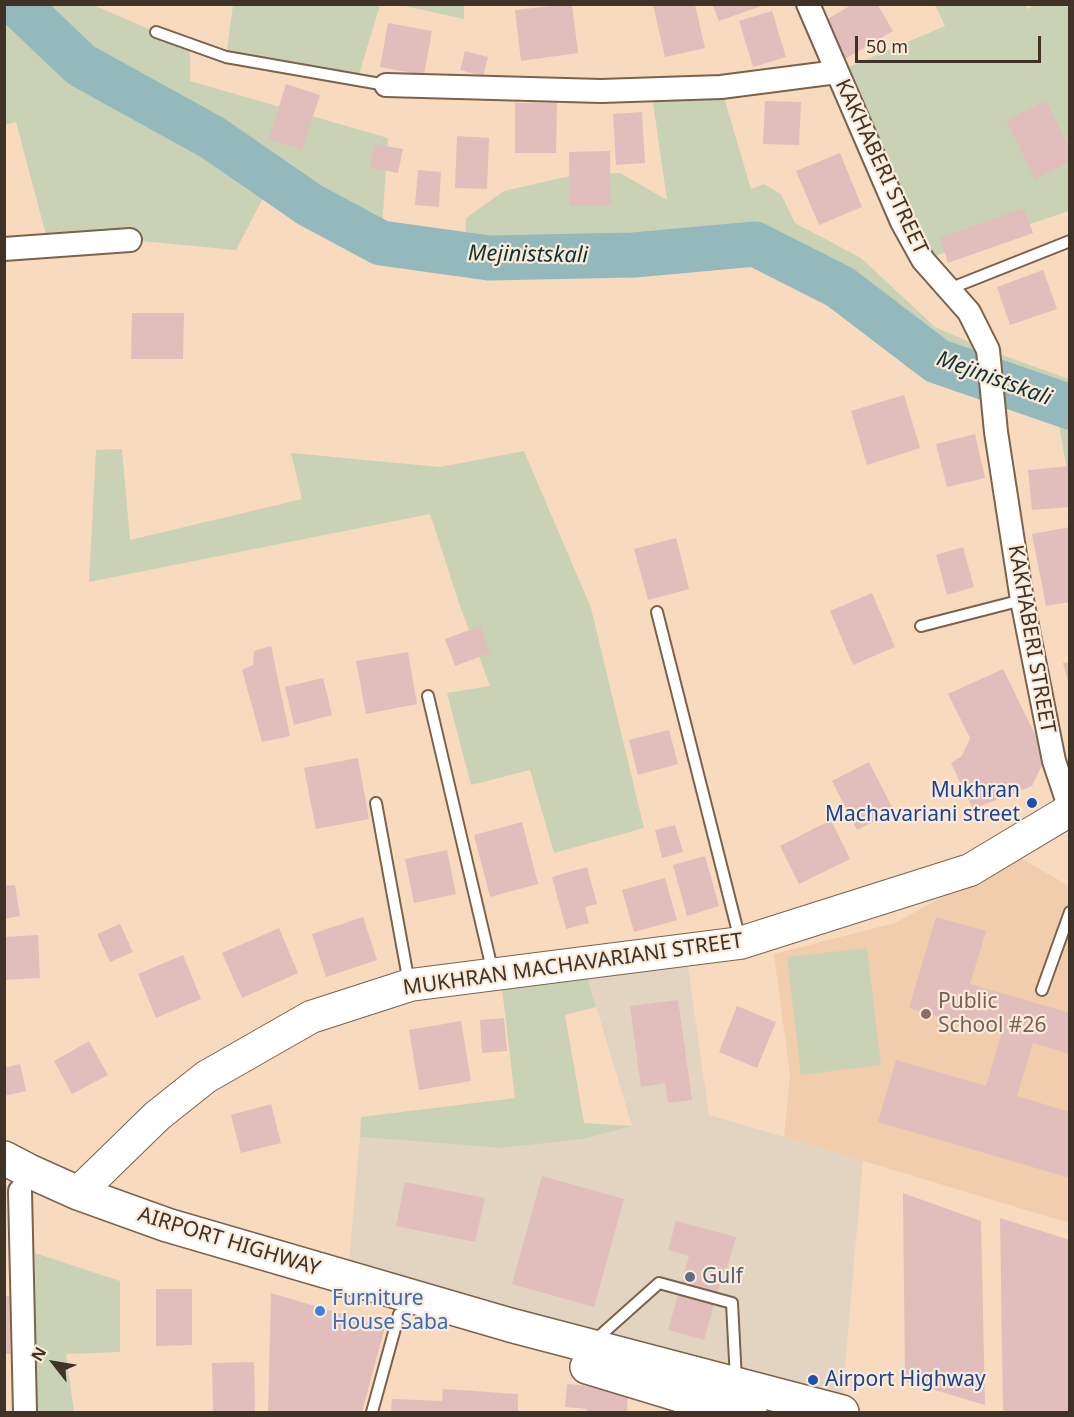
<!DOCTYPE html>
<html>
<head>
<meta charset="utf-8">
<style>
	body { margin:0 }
	#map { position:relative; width:1074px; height:1417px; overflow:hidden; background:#f8dabf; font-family:"Noto Sans",sans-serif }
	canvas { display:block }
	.frame { position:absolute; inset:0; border:6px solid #3f3328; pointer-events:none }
	.north { position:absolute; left:24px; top:1333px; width:60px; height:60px; -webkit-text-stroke:4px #fcead9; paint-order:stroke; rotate:301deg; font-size:16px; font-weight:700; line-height:24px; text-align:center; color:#3f3328 }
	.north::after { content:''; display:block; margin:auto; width:21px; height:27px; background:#3f3328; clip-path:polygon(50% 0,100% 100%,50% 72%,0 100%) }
	.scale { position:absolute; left:855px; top:36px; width:186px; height:27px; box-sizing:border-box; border:3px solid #3f3328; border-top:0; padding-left:8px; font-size:18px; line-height:21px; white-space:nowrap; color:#3f3328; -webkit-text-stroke:4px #fcead9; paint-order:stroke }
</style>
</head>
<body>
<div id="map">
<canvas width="1074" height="1417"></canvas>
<div class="frame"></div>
<div class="north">N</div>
<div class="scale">50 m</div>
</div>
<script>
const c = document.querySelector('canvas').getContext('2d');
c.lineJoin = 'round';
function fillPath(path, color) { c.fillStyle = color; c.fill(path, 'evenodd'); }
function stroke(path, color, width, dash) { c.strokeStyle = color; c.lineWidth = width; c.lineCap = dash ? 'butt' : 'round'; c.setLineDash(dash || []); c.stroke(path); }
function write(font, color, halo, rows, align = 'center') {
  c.font = font + ' "Noto Sans",sans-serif'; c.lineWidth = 4.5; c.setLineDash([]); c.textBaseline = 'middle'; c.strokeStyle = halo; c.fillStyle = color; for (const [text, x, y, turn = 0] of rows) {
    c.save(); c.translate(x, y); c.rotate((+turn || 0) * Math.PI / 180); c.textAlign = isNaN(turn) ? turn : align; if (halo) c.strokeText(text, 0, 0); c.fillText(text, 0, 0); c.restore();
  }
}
fillPath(new Path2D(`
	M 688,967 L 709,1115 L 863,1160 L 842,1400 L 499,1307 L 349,1263 L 360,1137 L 501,1148 L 584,1139 L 632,1126 L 587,976 Z`), '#e2d4c1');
fillPath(new Path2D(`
	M 1017,856 L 1069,886 L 1069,1223 L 784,1137 L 790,1075 L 774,954 L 895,923 Z`), '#f1cdad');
fillPath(new Path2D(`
	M 1025,4 L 1027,9 L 1036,5 L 1069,5 L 1069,211 L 923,260 L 837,72 L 945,26 L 935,5 Z
	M 4,5 L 93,5 L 156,32 L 190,44 L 190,81 L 388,138 L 381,243 L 310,205 L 273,179 L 236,250 L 130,240 L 49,246 L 16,122 L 5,125 Z
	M 233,5 L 380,5 L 357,81 L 226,57 Z
	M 400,5 L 464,5 L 464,19 Z
	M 721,87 L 751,189 L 764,184 L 781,194 L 795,223 L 861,258 L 935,327 L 988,350 L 1069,379 L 1069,481 L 1055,403 L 937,361 L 840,287 L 756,244 L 648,253 L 489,258 L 465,255 L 466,218 L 504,191 L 570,176 L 620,173 L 667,200 L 651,89 Z
	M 122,449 L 130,540 L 302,499 L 291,453 L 440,467 L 524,451 L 591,608 L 644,828 L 554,853 L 530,770 L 471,785 L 447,693 L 490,686 L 460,606 L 430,514 L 89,582 L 96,450 Z
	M 867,948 L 881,1065 L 801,1075 L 787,957 Z
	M 587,976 L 596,1007 L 565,1015 L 584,1123 L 632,1126 L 584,1139 L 501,1148 L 360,1137 L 361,1117 L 515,1098 L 502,989 Z
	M 35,1253 L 120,1281 L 120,1352 L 66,1354 L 74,1412 L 36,1412 Z`), '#cad2b6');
stroke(new Path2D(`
	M 17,4 L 81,65 L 213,138 L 310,205 L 381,243 L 489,258 L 634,255 L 755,244 L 840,287 L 937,361 L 1070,407`), '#93b9bc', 45);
fillPath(new Path2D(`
	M 718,4 L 764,4 L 764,5 L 719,21 L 713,6 Z
	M 853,4 L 877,4 L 893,31 L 845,59 L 824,21 Z
	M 561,5 L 572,5 L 578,53 L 521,61 L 515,10 Z
	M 653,5 L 695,5 L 705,48 L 665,57 Z
	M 772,11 L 786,57 L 753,67 L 739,21 Z
	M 388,23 L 432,31 L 424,75 L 380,67 Z
	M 465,51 L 488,57 L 483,76 L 460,70 Z
	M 286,84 L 320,95 L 302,150 L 269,139 Z
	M 765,101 L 801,102 L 799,145 L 763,144 Z
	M 1046,101 L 1070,149 L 1070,162 L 1035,179 L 1006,120 Z
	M 515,103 L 557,103 L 556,153 L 515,153 Z
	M 642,112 L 645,163 L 616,165 L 613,114 Z
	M 457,136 L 489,138 L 487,189 L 455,188 Z
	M 375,144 L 403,149 L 398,173 L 370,168 Z
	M 610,151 L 611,205 L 570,206 L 569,152 Z
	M 840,153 L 862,207 L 819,225 L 796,171 Z
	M 418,170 L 441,172 L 439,207 L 415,205 Z
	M 1024,208 L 1033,233 L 948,263 L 940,238 Z
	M 1043,270 L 1057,309 L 1010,325 L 997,287 Z
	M 132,313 L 184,313 L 183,359 L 131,359 Z
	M 904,395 L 920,448 L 867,465 L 851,411 Z
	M 975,434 L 985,478 L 947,487 L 936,444 Z
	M 1069,466 L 1070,507 L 1032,510 L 1028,470 Z
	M 1070,527 L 1070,602 L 1046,606 L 1032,534 Z
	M 676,538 L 689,589 L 648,600 L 634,549 Z
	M 963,547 L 974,587 L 947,595 L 936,555 Z
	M 872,593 L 895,647 L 853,665 L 830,611 Z
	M 480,626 L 490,653 L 455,666 L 445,639 Z
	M 271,646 L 290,736 L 262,742 L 242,670 L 253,665 L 254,651 Z
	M 408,652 L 417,704 L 366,714 L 356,661 Z
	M 1070,662 L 1070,686 L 1069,686 L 1063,663 Z
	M 1003,669 L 1046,757 L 1032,786 L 973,809 L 951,763 L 962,756 L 970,738 L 948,694 Z
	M 323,678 L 332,715 L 294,725 L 285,687 Z
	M 669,730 L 678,764 L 638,775 L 629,740 Z
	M 358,758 L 369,819 L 316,829 L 304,768 Z
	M 869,762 L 894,811 L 857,830 L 832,781 Z
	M 831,820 L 850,859 L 799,884 L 780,846 Z
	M 522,822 L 538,884 L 490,897 L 474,835 Z
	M 675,825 L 683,852 L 662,858 L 655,830 Z
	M 447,850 L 456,894 L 414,903 L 405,859 Z
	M 705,856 L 719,906 L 687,916 L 673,865 Z
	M 587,867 L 597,904 L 585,907 L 589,923 L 566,929 L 552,877 Z
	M 665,878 L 677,920 L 634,932 L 622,890 Z
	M 15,885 L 20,916 L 4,919 L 4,886 Z
	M 363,917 L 377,960 L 326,977 L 312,934 Z
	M 936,917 L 986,931 L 970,984 L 1070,1013 L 1070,1054 L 1033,1043 L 1017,1096 L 1070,1112 L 1070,1178 L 878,1122 L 896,1060 L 986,1086 L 1001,1035 L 909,1008 Z
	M 120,924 L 133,952 L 110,962 L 97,934 Z
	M 279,928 L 298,973 L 242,998 L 222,953 Z
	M 38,935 L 40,978 L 4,980 L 4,937 Z
	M 183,955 L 201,999 L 156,1018 L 138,974 Z
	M 678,1000 L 692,1100 L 668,1103 L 665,1083 L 641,1087 L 630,1006 Z
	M 737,1006 L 776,1022 L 757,1068 L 719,1052 Z
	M 504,1018 L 507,1051 L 482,1053 L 480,1020 Z
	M 461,1021 L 471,1081 L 419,1090 L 409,1030 Z
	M 89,1041 L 108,1075 L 72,1094 L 54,1061 Z
	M 20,1064 L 26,1091 L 4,1096 L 4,1068 Z
	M 271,1104 L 281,1143 L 241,1153 L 231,1115 Z
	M 542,1176 L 624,1199 L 594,1307 L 512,1284 Z
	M 405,1182 L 485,1198 L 475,1242 L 396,1226 Z
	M 903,1193 L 981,1221 L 985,1405 L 905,1381 Z
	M 1000,1218 L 1070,1240 L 1070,1412 L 1011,1412 L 1003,1410 Z
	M 676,1221 L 736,1237 L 727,1268 L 725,1267 L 704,1340 L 668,1330 L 689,1256 L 668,1250 Z
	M 156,1289 L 192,1289 L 192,1345 L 156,1346 Z
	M 271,1293 L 385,1327 L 362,1412 L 268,1412 Z
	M 4,1296 L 10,1296 L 10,1354 L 4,1354 Z
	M 254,1362 L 255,1412 L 213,1412 L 212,1363 Z
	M 567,1384 L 628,1389 L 627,1412 L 586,1412 L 587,1409 L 565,1407 Z
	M 443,1389 L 518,1394 L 518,1412 L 391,1412 L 392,1399 L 442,1401 Z`), '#e1bebb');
const lane = new Path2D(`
	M 156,32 L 226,57 L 386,85
	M 949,289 L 1070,241
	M 657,612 L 740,940
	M 921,626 L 1022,600
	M 428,696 L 493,973
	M 376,803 L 409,983
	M 1042,990 L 1070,912
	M 593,1342 L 659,1283 L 732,1303 L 736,1380
	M 372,1412 L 399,1314`);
const street = new Path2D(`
	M 808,4 L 902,222 L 923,260 L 969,312 L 988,350 L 996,432 L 1022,600 L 1054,761 L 1070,809
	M 386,85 L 601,91 L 721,87 L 837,72
	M 4,249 L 130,240
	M 20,1191 L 25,1412`);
const secondary = new Path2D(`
	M 78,1193 L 157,1116 L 206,1077 L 311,1017 L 410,985 L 740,943 L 970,870 L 1070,810`);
const highway = new Path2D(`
	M 4,1158 L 29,1171 L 78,1193 L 167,1225 L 510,1325 L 842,1412
	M 587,1367 L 696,1400 L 750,1412`);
stroke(lane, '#7c624a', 14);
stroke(street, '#7c624a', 26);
stroke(secondary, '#7c624a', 34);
stroke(highway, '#7c624a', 36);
stroke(lane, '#fff', 10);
stroke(street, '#fff', 22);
stroke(secondary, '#fff', 32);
stroke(highway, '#fff', 33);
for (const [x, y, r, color] of [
	[1032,803,6,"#1a4fb4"],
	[926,1014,6,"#8d6e63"],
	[690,1277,6,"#5c6f8a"],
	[320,1311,6,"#3f7fe0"],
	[813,1380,6,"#1a4fb4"]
]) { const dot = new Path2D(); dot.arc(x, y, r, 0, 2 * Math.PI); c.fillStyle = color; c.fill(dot); stroke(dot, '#fcead9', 2); }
write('21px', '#3f3328', '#fcead9', [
	["KAKHABERI STREET",881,167,65],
	["KAKHABERI STREET",1031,639,80],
	["MUKHRAN MACHAVARIANI STREET",573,965,-8],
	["AIRPORT HIGHWAY",229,1242,17]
]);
write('21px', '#164399', '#fcead9', [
	["Mukhran",1020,791],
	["Machavariani street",1020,815],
	["Airport Highway",825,1380,"left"]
], 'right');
write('21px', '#785e54', '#fcead9', [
	["Public",938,1002],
	["School #26",938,1026]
], 'left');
write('21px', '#4e5e75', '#fcead9', [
	["Gulf",702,1277]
], 'left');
write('21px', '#366cbe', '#fcead9', [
	["Furniture",332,1299],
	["House Saba",332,1323]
], 'left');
write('italic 22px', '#0d3438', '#fcead9', [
	["Mejinistskali",528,255,1],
	["Mejinistskali",994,379,20]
]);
</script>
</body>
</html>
